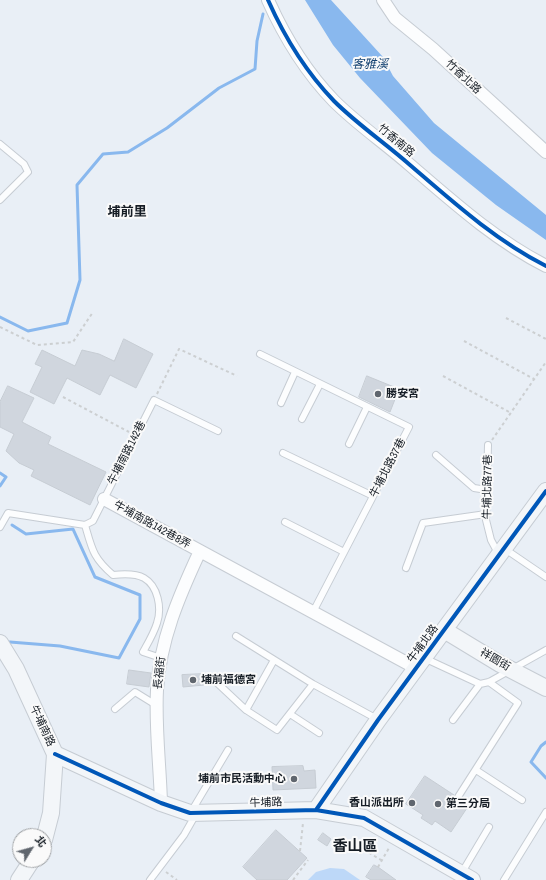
<!DOCTYPE html>
<html>
<head>
<meta charset="utf-8">
<style>
	body { margin:0 }
	#map { position:relative; width:546px; height:880px; overflow:hidden; background:#e9eff6; font-family:"Archivo Narrow","Noto Sans TC",sans-serif }
	canvas { display:block }
	.north { position:absolute; left:12px; top:828px; width:40px; height:40px; box-sizing:border-box; background:#fafafa; border:1px solid #9fa2a5; border-radius:50%; rotate:53deg; font-size:11px; font-weight:700; line-height:16px; text-align:center; color:#161d25 }
	.north::after { content:''; display:block; margin:auto; width:14px; height:18px; background:#60666e; clip-path:polygon(50% 0,100% 100%,50% 72%,0 100%) }
</style>
</head>
<body>
<div id="map">
<canvas width="546" height="880"></canvas>
<div class="north">北</div>
</div>
<script>
const c = document.querySelector('canvas').getContext('2d');
c.lineJoin = 'round';
function fillPath(path, color) { c.fillStyle = color; c.fill(path, 'evenodd'); }
function stroke(path, color, width, dash) { c.strokeStyle = color; c.lineWidth = width; c.lineCap = dash ? 'butt' : 'round'; c.setLineDash(dash || []); c.stroke(path); }
function write(font, color, halo, rows, align = 'center') {
  c.font = font + ' "Archivo Narrow","Noto Sans TC",sans-serif'; c.lineWidth = 4; c.setLineDash([]); c.textBaseline = 'middle'; c.strokeStyle = halo; c.fillStyle = color; for (const [text, x, y, turn = 0] of rows) {
    c.save(); c.translate(x, y); c.rotate((+turn || 0) * Math.PI / 180); c.textAlign = isNaN(turn) ? turn : align; if (halo) c.strokeText(text, 0, 0); c.fillText(text, 0, 0); c.restore();
  }
}
fillPath(new Path2D(`
	M 330,868 L 344,869 L 360,880 L 308,880 L 316,872 Z`), '#bdd8f8');
fillPath(new Path2D(`
	M 305,0 L 331,0 L 383,57 L 393,76 L 434,123 L 546,215 L 546,240 L 496,205 L 432,153 L 360,78 L 333,45 Z`), '#89b8ee');
stroke(new Path2D(`
	M 0,317 L 28,331 L 67,323 L 80,280 L 77,185 L 103,154 L 128,152 L 167,128 L 219,88 L 255,69 L 257,41 L 263,14
	M 0,473 L 6,477 L 0,486
	M 10,642 L 60,646 L 119,658 L 140,619 L 140,595 L 95,577 L 73,529 L 26,534 L 12,525
	M 546,742 L 541,746 L 531,762 L 546,778`), '#89b8ee', 3);
const building = new Path2D(`
	M 124,339 L 153,354 L 136,388 L 110,375 L 100,395 L 67,378 L 54,404 L 30,392 L 42,367 L 35,364 L 42,350 L 75,366 L 82,350 L 99,354 L 114,361 Z
	M 367,376 L 399,389 L 390,412 L 359,397 Z
	M 8,386 L 34,398 L 22,422 L 51,437 L 48,444 L 106,472 L 90,505 L 31,476 L 34,470 L 19,463 L 6,451 L 14,434 L 0,427 L 0,402 Z
	M 129,670 L 151,673 L 149,687 L 127,684 Z
	M 204,674 L 204,685 L 183,687 L 182,675 Z
	M 303,766 L 304,771 L 315,770 L 316,788 L 273,790 L 272,767 Z
	M 425,776 L 454,795 L 455,801 L 462,800 L 469,805 L 451,832 L 435,821 L 432,825 L 421,818 L 423,815 L 406,804 Z
	M 276,830 L 307,858 L 287,880 L 257,880 L 243,867 Z
	M 323,833 L 331,839 L 327,846 L 318,840 Z
	M 374,865 L 378,867 L 396,880 L 371,880 L 366,877 Z`);
fillPath(building, '#d0d6de');
stroke(building, '#c6ccd3', 1);
const lane = new Path2D(`
	M 0,144 L 24,164 L 28,172 L 0,200
	M 260,354 L 409,427 L 313,612
	M 281,403 L 295,372
	M 302,419 L 320,384
	M 349,444 L 367,407
	M 488,445 L 486,520 L 491,540 L 498,553
	M 283,453 L 373,496
	M 436,455 L 474,488 L 487,490
	M 285,522 L 344,552
	M 85,525 C 92,549 93,558 113,575 C 122,574 135,573 144,578 C 158,586 162,608 157,623 C 154,633 148,643 143,652 L 161,658
	M 0,527 L 8,513 L 85,525 L 93,521 L 154,400 L 218,431
	M 505,549 L 546,577
	M 406,568 L 423,523 L 486,514
	M 236,636 L 313,684 L 377,719
	M 424,658 L 480,684 L 489,682 L 546,650
	M 274,660 L 246,710 L 277,730 L 313,684
	M 214,680 L 246,710
	M 115,709 L 135,692 L 156,705
	M 290,714 L 319,733
	M 453,720 L 480,684
	M 476,770 L 522,800
	M 458,797 L 518,703 L 489,682
	M 191,812 L 228,750
	M 461,874 L 489,827
	M 150,880 L 184,835 L 196,814
	M 504,880 L 546,812`);
const street = new Path2D(`
	M 268,0 C 284,36 306,72 334,101 C 357,124 385,143 410,165 C 453,202 495,240 546,266
	M 383,0 L 395,18 L 433,49 L 546,152
	M 104,499 L 416,668
	M 161,803 C 160,766 155,727 157,690 C 160,640 179,596 200,551`);
const secondary = new Path2D(`
	M 444,630 L 500,664 L 546,688
	M 0,643 L 16,669 L 55,754 L 51,813 L 44,840
	M 55,754 L 161,803 L 190,813 L 316,810 L 364,818 L 472,880
	M 316,810 L 378,720 L 546,491
	M 19,880 L 32,860`);
stroke(lane, '#c6ccd3', 8);
stroke(street, '#c6ccd3', 14);
stroke(secondary, '#c6ccd3', 18);
stroke(new Path2D(`
	M 506,318 L 546,339
	M 0,327 L 37,345 L 73,342 L 93,312
	M 464,341 L 534,379
	M 443,376 L 511,413
	M 157,394 L 179,349 L 237,376
	M 63,397 L 129,432
	M 492,440 L 546,362
	M 333,845 L 337,839 L 363,849 L 381,860
	M 300,851 L 303,823
	M 378,867 L 389,848
	M 166,872 L 177,880
	M 293,880 L 308,860`), '#cccfd1', 2, [3, 3]);
stroke(lane, '#fcfdfe', 6);
stroke(street, '#fcfdfe', 12);
stroke(secondary, '#f3f6f9', 16);
stroke(new Path2D(`
	M 268,0 C 284,36 306,72 334,101 C 357,124 385,143 410,165 C 453,202 495,240 546,266
	M 55,754 L 161,803 L 190,813 L 316,810 L 364,818 L 472,880
	M 316,810 L 378,720 L 546,491`), '#0057b8', 4);
for (const [x, y, r, color] of [
	[378,394,4,"#60666e"],
	[193,680,4,"#60666e"],
	[294,779,4,"#60666e"],
	[412,803,4,"#60666e"],
	[438,804,4,"#60666e"]
]) { const dot = new Path2D(); dot.arc(x, y, r, 0, 2 * Math.PI); c.fillStyle = color; c.fill(dot); stroke(dot, '#fafafa', 1.5); }
write('11px', '#161d25', '#fafafa', [
	["竹香北路",463,77,43],
	["竹香南路",396,141,40],
	["牛埔南路142巷",127,453,-63],
	["牛埔北路37巷",388,468,-63],
	["牛埔北路77巷",488,487,-89],
	["牛埔南路142巷8弄",152,525,29],
	["牛埔北路",423,644,-54],
	["祥園街",495,660,30],
	["長福街",160,673,-83],
	["牛埔南路",42,726,65],
	["牛埔路",266,803,-2]
]);
write('bold 11px', '#161d25', '#fafafa', [
	["勝安宮",386,394],
	["埔前福德宮",201,680],
	["埔前市民活動中心",286,779,"right"],
	["香山派出所",404,803,"right"],
	["第三分局",446,804]
], 'left');
write('italic 12px', '#164372', '#fafafa', [
	["客雅溪",370,65]
]);
write('bold 13px', '#161d25', '#fafafa', [
	["埔前里",127,213]
]);
write('bold 15px', '#161d25', '#fafafa', [
	["香山區",355,847]
]);
</script>
</body>
</html>
